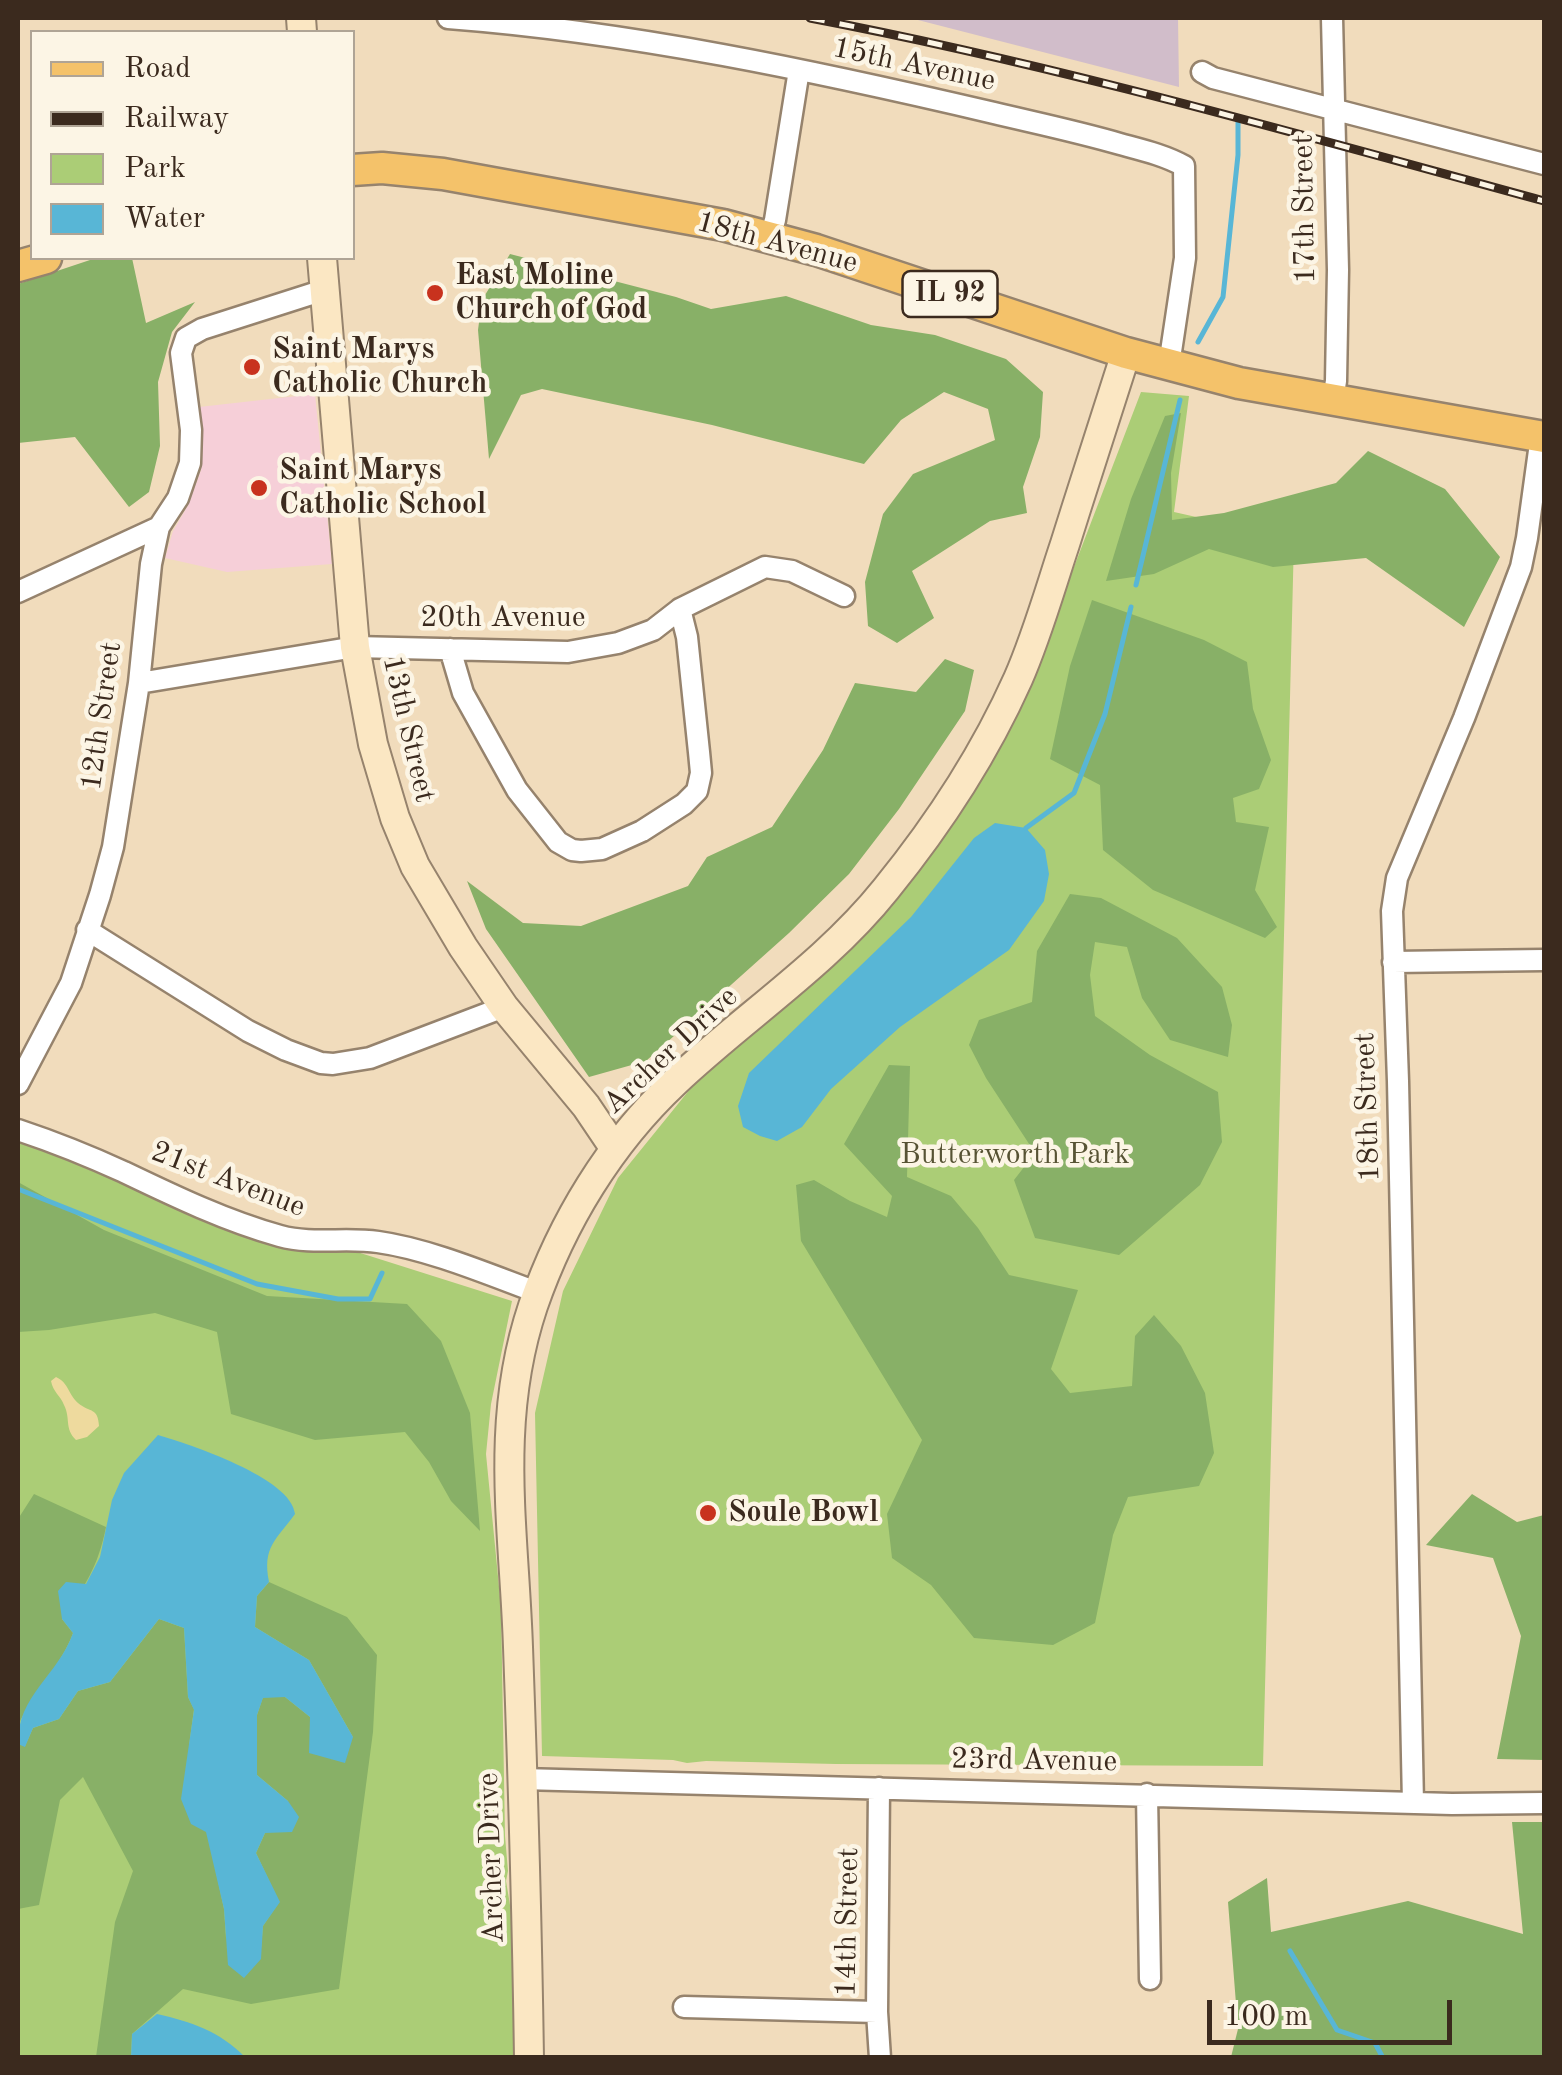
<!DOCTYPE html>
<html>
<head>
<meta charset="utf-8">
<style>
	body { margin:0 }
	#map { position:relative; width:1562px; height:2075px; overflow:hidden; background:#f1dcbc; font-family:"Old Standard TT",serif }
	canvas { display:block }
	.frame { position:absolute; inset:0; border:20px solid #3b2a1e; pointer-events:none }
	.legend { position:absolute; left:30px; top:30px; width:325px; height:230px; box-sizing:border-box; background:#fcf5e5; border:2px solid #afa495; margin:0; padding:12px 18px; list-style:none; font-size:30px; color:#3b2a1e }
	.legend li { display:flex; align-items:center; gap:20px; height:50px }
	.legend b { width:50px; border:2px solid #afa495 }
	.scale { position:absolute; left:1207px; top:2000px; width:245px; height:45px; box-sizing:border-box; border:5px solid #3b2a1e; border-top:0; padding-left:12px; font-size:30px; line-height:35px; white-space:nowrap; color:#3b2a1e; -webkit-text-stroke:8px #fcf5e5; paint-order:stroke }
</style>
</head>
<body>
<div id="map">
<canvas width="1562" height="2075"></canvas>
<div class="frame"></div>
<ul class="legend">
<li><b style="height:12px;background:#f4c26a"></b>Road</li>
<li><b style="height:12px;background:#3b2a1e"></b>Railway</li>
<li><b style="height:28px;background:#abcd76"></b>Park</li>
<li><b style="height:28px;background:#58b6d6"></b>Water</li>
</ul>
<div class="scale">100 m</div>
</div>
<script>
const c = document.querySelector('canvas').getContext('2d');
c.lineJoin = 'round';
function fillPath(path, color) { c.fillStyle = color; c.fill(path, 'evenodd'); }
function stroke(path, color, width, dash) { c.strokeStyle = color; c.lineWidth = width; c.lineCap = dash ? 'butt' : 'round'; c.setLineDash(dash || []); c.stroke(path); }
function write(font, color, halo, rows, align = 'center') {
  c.font = font + ' "Old Standard TT",serif'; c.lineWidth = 9; c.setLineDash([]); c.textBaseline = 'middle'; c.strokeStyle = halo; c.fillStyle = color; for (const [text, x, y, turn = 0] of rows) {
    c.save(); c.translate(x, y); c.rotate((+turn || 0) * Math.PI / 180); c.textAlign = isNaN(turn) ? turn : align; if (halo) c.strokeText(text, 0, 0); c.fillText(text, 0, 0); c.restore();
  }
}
fillPath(new Path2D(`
	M 315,394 L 332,564 L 227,572 L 165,558 L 173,531 L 187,507 L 201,470 L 199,407 Z`), '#f6cfd8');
fillPath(new Path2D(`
	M 905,18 L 1178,18 L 1179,87 L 914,19 Z`), '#d1bdca');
fillPath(new Path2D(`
	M 1141,392 L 1189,396 L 1174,512 L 1294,539 L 1263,1766 L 836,1764 L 706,1761 L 687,1763 L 673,1760 L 542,1756 L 535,1413 L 563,1291 L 618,1178 L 695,1083 L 812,984 L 906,887 L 943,838 L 995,757 L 1020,708 Z
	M 18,1139 L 68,1157 L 290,1246 L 322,1252 L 354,1251 L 512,1301 L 491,1404 L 486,1454 L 501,1607 L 505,1836 L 508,1871 L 506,1881 L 512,1917 L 514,2057 L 18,2058 Z`), '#abcd76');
fillPath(new Path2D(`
	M 510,254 L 676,297 L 711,309 L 786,296 L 871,325 L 935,335 L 1006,359 L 1043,392 L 1040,437 L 1023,487 L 1027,513 L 990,521 L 912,571 L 934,618 L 897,643 L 868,626 L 865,582 L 883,514 L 913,474 L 995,440 L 988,409 L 944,392 L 901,420 L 864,464 L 712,425 L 542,389 L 521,395 L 489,459 L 478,330 L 482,300 Z
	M 96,258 L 132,258 L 146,323 L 195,302 L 172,332 L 158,382 L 160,446 L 149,492 L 129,507 L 75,437 L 18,443 L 18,284 Z
	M 1181,413 L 1171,473 L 1172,520 L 1224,513 L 1336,483 L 1368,451 L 1445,489 L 1500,557 L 1464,627 L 1366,558 L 1273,567 L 1209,549 L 1154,574 L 1106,581 L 1131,499 L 1165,416 Z
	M 1092,600 L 1204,640 L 1247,662 L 1253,709 L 1271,760 L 1259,789 L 1233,798 L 1236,822 L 1269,827 L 1255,890 L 1277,927 L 1265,938 L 1153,890 L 1103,850 L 1100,785 L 1050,759 L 1070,666 Z
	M 945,659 L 974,670 L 965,711 L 899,809 L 849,874 L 789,933 L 646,1061 L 589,1077 L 486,929 L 467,881 L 523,923 L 581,926 L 688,886 L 707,857 L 772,827 L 823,750 L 855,683 L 916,692 Z
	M 1070,894 L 1101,898 L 1177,938 L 1222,987 L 1232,1025 L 1228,1057 L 1170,1040 L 1142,998 L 1127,947 L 1095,942 L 1090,975 L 1095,1016 L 1150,1055 L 1218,1092 L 1222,1142 L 1200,1185 L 1119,1255 L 1035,1238 L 1014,1180 L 1035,1153 L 986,1078 L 969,1045 L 979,1020 L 1032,1002 L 1037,951 Z
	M 889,1065 L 910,1066 L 907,1177 L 951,1196 L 978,1228 L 1009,1275 L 1078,1290 L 1051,1369 L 1070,1393 L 1132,1386 L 1135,1336 L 1154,1315 L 1181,1346 L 1205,1393 L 1214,1453 L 1199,1486 L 1128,1497 L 1113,1535 L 1095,1623 L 1053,1645 L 974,1638 L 931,1585 L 892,1558 L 887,1514 L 922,1440 L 801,1241 L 796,1185 L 814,1180 L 850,1201 L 887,1217 L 892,1196 L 844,1144 Z
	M 18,1182 L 104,1230 L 267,1296 L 407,1304 L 441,1341 L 470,1413 L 480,1531 L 451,1501 L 429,1462 L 405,1432 L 315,1440 L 231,1414 L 217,1332 L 155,1313 L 49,1330 L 18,1332 Z
	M 34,1494 L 106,1527 C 98,1567 85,1586 62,1619 L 73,1633 C 61,1667 32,1692 18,1726 L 18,1519 Z
	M 1472,1494 L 1517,1522 L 1544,1515 L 1544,1760 L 1497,1759 L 1521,1636 L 1493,1558 L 1426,1545 Z
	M 269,1582 L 347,1617 L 377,1655 L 373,1732 L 339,1989 L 251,2004 L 183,1989 L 132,2034 L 131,2057 L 96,2057 L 115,1922 L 133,1871 L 83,1777 L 60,1800 L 39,1905 L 18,1909 L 18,1744 L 25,1746 L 33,1728 L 59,1719 L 78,1691 L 110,1682 L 159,1619 L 184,1628 L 188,1697 L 194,1709 L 189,1746 L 224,1909 L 226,1938 L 260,1959 L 263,1926 L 279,1902 L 256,1853 L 265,1833 L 288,1801 L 257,1775 L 257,1715 L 263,1697 L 285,1697 L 310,1717 L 353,1737 L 309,1660 L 255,1627 L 257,1596 Z
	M 1512,1822 L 1544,1822 L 1544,2057 L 1231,2057 L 1238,2029 L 1228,1902 L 1267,1878 L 1271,1932 L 1408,1901 L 1523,1934 Z`), '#88b067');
fillPath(new Path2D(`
	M 56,1377 C 69,1383 68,1394 78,1403 C 90,1413 98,1407 99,1426 L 87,1437 L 76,1440 C 64,1428 71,1419 64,1405 C 60,1395 53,1392 51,1381 Z`), '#eeda9e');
fillPath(new Path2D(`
	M 995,823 L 1026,828 L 1045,850 L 1049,874 L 1044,901 L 1009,950 L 900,1027 L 831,1089 L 802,1127 L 777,1141 L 760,1136 L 743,1127 L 738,1106 L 749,1073 L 911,917 L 974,838 Z
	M 158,1435 C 189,1444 292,1478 295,1514 C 276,1540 262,1547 269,1582 L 257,1596 L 255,1627 L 309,1660 L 353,1737 L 345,1763 L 309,1753 L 310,1717 L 285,1697 L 263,1698 L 257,1715 L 257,1775 L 288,1801 L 299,1817 L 292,1832 L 265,1833 L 256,1853 L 280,1902 L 263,1926 L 261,1959 L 244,1978 L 228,1965 L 224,1909 L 206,1832 L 191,1824 L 181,1799 L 194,1710 L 188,1697 L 184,1628 L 159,1619 L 110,1682 L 78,1691 L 59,1719 L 33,1728 L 25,1747 L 18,1744 C 17,1695 58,1676 73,1633 L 62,1619 L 58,1591 L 66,1582 L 86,1584 L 100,1557 L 112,1500 L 124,1473 Z
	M 157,2014 C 192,2022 219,2031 245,2057 L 131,2057 L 132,2034 Z`), '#58b6d6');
stroke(new Path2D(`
	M 1198,342 L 1223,297 L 1238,155 L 1238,119
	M 1136,585 L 1180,400
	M 1026,828 L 1074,793 L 1105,714 L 1131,607
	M 18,1189 L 257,1284 L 338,1299 L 370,1299 L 382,1273
	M 1290,1951 L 1337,2030 L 1375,2043 L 1383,2058`), '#58b6d6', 5);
const street = new Path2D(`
	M 448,18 C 632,32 815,71 994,113 C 1036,123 1079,132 1120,144 C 1142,150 1164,155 1184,166 L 1185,258 L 1169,365
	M 1332,18 L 1338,270 L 1336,381 L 1333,399
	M 1202,72 L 1213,78 L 1544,164
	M 770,237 L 775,220 L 799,70
	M 18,592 L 159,527
	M 450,649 L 463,693 L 517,790 L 558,842 L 572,850 L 581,851 L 602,849 L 642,831 L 684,804 L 697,791 L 701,773 L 699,752 L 687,637 L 680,609
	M 139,683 L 355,647 L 568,652 L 618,643 L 653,630 L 680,609 L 765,567 L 792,571 L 844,596
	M 87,930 L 248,1031 L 286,1050 L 321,1063 L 333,1064 L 370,1058 L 504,1007
	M 1393,962 L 1544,960
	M 18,1084 L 71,983 L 100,895 L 113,847 L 139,683 L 151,564 L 159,527 L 178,498 L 190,463 L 191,430 L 181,353 L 186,338 L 202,329 L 324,290
	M 18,1130 C 54,1142 89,1156 124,1172 C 174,1196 226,1221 280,1236 C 313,1245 345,1237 378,1242 C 429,1249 490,1275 539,1293
	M 522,1779 L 1452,1804 L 1544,1803
	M 879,1788 L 877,2012 L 880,2058
	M 1147,1794 L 1150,1979
	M 1413,1803 L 1398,1081 L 1392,911 L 1397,878 L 1464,718 L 1521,567 L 1527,538 L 1541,436
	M 684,2007 L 877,2012`);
const secondary = new Path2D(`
	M 301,18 L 302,32
	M 322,258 L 355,647 L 373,744 L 395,818 L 415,866 L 463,947 L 504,1007 L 586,1106 L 615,1149
	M 529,2058 C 527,1921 523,1784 518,1647 C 514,1529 494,1422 533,1306 C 562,1222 610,1143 675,1082 C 745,1016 826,964 886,889 C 938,825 984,755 1018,679 C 1037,636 1050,589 1065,544 C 1085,480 1106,416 1126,353`);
const primary = new Path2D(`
	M 352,170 L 382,168 L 443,174 L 723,225 L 816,250 L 1126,353 L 1239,383 L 1544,437
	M 18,266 L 46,258`);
stroke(street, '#96836d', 25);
stroke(secondary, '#96836d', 32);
stroke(primary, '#96836d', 35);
stroke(street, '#fff', 20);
stroke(secondary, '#fbe7c3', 28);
stroke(primary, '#f4c26a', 30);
const rail = new Path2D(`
	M 810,18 C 1058,65 1301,135 1544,201`);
stroke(rail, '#3b2a1e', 9);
stroke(rail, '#fcf5e5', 5, [15]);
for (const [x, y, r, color] of [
	[435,293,10,"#c8321e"],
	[252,367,10,"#c8321e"],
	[259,488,10,"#c8321e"],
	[708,1513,10,"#c8321e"]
]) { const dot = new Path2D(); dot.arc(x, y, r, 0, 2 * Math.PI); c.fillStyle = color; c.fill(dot); stroke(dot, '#fcf5e5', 4); }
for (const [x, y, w] of [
	[950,294,95]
]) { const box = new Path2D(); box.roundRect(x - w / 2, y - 23, w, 46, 8); c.fillStyle = '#fcf5e5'; c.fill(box); stroke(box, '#3b2a1e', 2.5); }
write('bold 28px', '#3b2a1e', null, [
	["IL 92",950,294]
]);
write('30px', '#3b2a1e', '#fcf5e5', [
	["15th Avenue",914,65,12],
	["17th Street",1305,209,-91],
	["18th Avenue",777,243,15],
	["20th Avenue",503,618],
	["12th Street",102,716,-82],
	["13th Street",408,729,77],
	["Archer Drive",671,1051,-43],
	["18th Street",1368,1107,-92],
	["21st Avenue",228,1180,21],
	["23rd Avenue",1034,1761,1],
	["Archer Drive",492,1858,-92],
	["14th Street",848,1922,-89]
]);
write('bold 30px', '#3b2a1e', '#fcf5e5', [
	["East Moline",455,276],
	["Church of God",455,310],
	["Saint Marys",272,350],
	["Catholic Church",272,384],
	["Saint Marys",279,471],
	["Catholic School",279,505],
	["Soule Bowl",728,1513]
], 'left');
write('30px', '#575334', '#fcf5e5', [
	["Butterworth Park",1015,1155]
]);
</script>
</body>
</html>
